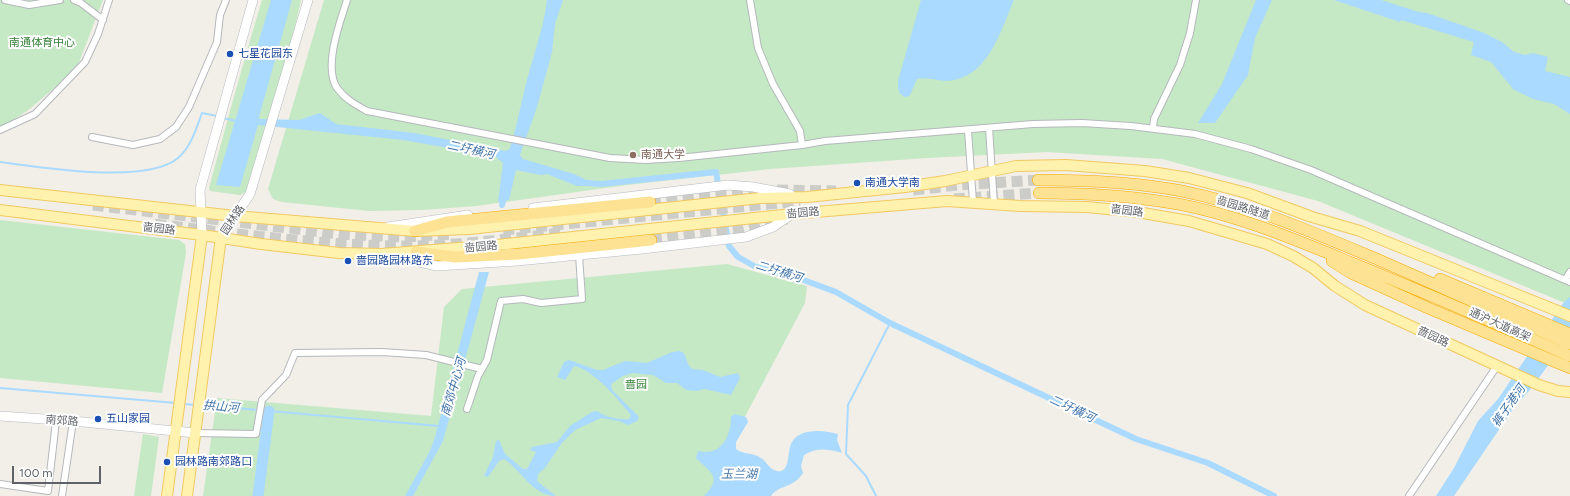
<!DOCTYPE html>
<html>
<head>
<meta charset="utf-8">
<style>
	body { margin:0 }
	#map { position:relative; width:1570px; height:496px; overflow:hidden; background:#f1efe8; font-family:Figtree,sans-serif }
	canvas { display:block }
	.scale { position:absolute; left:12px; top:466px; width:89px; height:18px; box-sizing:border-box; border:2px solid #5f6368; border-top:0; padding-left:5px; font-size:12px; line-height:14px; white-space:nowrap; color:#5f6368; -webkit-text-stroke:3px #fff; paint-order:stroke }
</style>
</head>
<body>
<div id="map">
<canvas width="1570" height="496"></canvas>
<div class="scale">100 m</div>
</div>
<script>
const c = document.querySelector('canvas').getContext('2d');
c.lineJoin = 'round';
function fillPath(path, color) { c.fillStyle = color; c.fill(path, 'evenodd'); }
function stroke(path, color, width, dash) { c.strokeStyle = color; c.lineWidth = width; c.lineCap = dash ? 'butt' : 'round'; c.setLineDash(dash || []); c.stroke(path); }
function write(font, color, halo, rows, align = 'center') {
  c.font = font + ' Figtree,"Noto Sans SC",sans-serif'; c.lineWidth = 4; c.setLineDash([]); c.textBaseline = 'middle'; c.strokeStyle = halo; c.fillStyle = color; for (const [text, x, y, turn = 0] of rows) {
    c.save(); c.translate(x, y); c.rotate((+turn || 0) * Math.PI / 180); c.textAlign = isNaN(turn) ? turn : align; if (halo) c.strokeText(text, 0, 0); c.fillText(text, 0, 0); c.restore();
  }
}
fillPath(new Path2D(`
	M 0,0 L 103,0 L 76,70 L 27,111 L 0,128 Z
	M 262,0 L 301,0 L 293,35 L 246,192 L 240,195 L 210,191 L 209,188 C 226,125 243,63 262,0 Z
	M 324,0 L 1570,0 L 1570,305 L 1318,201 L 1162,159 L 1047,152 L 927,158 L 770,169 L 627,185 L 476,206 L 423,210 L 369,211 L 282,202 L 273,199 L 268,189 Z
	M 0,220 L 179,240 L 185,244 L 186,253 L 162,393 L 0,378 Z
	M 727,264 L 807,286 L 805,303 L 730,445 L 713,496 L 203,496 L 217,398 L 431,416 L 444,307 L 462,289 Z
	M 143,434 L 159,437 L 151,496 L 134,496 Z`), '#c5e8c5');
fillPath(new Path2D(`
	M 271,0 L 292,0 L 259,117 L 259,119 L 299,120 L 320,113 L 336,124 L 414,133 L 506,151 L 510,148 C 517,126 521,103 527,80 C 534,53 544,27 547,0 L 563,0 L 555,24 L 552,52 L 537,107 L 520,155 L 523,159 L 574,174 L 599,186 L 577,186 L 547,174 L 541,175 L 516,170 L 509,200 L 498,202 L 503,163 L 495,156 L 403,140 L 258,125 L 240,187 L 216,185 Z
	M 921,0 L 1014,0 C 1001,29 990,73 954,80 C 942,83 928,76 917,79 L 910,95 L 906,97 C 898,95 898,89 898,81 Z
	M 1256,0 L 1272,0 L 1255,38 L 1248,75 L 1215,123 L 1198,123 L 1222,84 Z
	M 1334,0 L 1381,0 L 1419,12 L 1427,13 L 1484,33 L 1502,42 L 1514,52 L 1525,55 L 1533,53 L 1548,57 L 1545,71 L 1570,77 L 1570,114 L 1554,104 L 1533,99 L 1513,89 L 1491,62 L 1471,55 L 1474,42 L 1401,20 L 1400,22 Z
	M 479,272 L 489,272 L 443,441 L 413,496 L 405,496 L 430,451 L 435,437 Z
	M 1570,297 L 1570,336 L 1529,391 L 1515,406 L 1454,496 L 1436,496 L 1454,468 L 1478,421 L 1498,399 L 1564,302 Z
	M 679,351 L 684,353 L 688,364 L 692,369 L 703,370 L 720,377 L 738,373 L 740,378 L 731,395 L 705,389 L 697,391 L 686,390 L 677,383 L 666,383 L 653,375 L 632,373 L 623,376 L 611,384 L 612,390 L 639,417 L 637,421 L 628,425 L 619,421 L 601,418 L 575,430 L 561,444 L 545,468 L 538,474 L 537,481 L 556,496 C 533,496 521,470 504,459 L 499,461 L 488,477 L 484,476 L 493,457 L 496,441 L 499,440 L 505,454 L 523,469 L 527,469 L 536,452 L 530,450 L 532,447 L 557,442 L 570,426 L 592,412 L 597,411 C 605,417 619,420 629,419 L 631,415 C 618,399 594,370 574,366 L 565,380 L 557,377 L 564,362 L 569,360 L 597,370 L 603,370 L 625,361 L 647,363 L 672,352 Z
	M 734,414 L 746,417 L 748,422 L 736,442 L 736,449 C 743,455 753,452 761,458 C 766,461 769,468 774,470 C 791,477 787,452 791,444 C 798,427 825,430 838,434 L 837,440 L 842,453 C 828,449 817,447 804,455 L 801,466 L 803,473 C 794,488 778,485 771,496 L 704,496 C 723,477 711,473 696,458 L 698,451 C 721,457 731,436 731,417 Z`), '#aadaff');
stroke(new Path2D(`
	M 223,118 L 236,121
	M 0,162 C 40,167 146,185 178,158 C 191,147 196,129 202,113 L 217,116
	M 0,388 L 176,403
	M 183,404 L 196,405
	M 202,405 L 439,426
	M 876,496 L 866,476 L 846,454 L 848,405 L 890,323`), '#aadaff', 2);
stroke(new Path2D(`
	M 587,183 L 601,184 L 716,172 L 729,246 L 738,257 L 756,267 L 798,278 L 836,292 L 890,323 L 1136,439 L 1208,463 L 1274,496
	M 502,205 L 505,193`), '#aadaff', 6);
stroke(new Path2D(`
	M 258,496 L 269,411`), '#aadaff', 11);
stroke(new Path2D(`
	M 777,190 L 836,191
	M 913,190 L 958,185 L 1038,180
	M 954,199 L 1039,193
	M 650,202 L 760,189
	M 93,205 L 340,234 L 403,237 L 454,234
	M 155,224 C 237,234 318,245 400,246 C 454,246 508,239 561,233
	M 503,230 L 800,201
	M 651,240 L 734,231 L 787,219`), '#ccccc8', 11, [11, 5.5]);
const street = new Path2D(`
	M 5,0 L 29,5 L 60,0
	M 74,0 L 81,3 L 103,20
	M 347,0 C 340,22 323,67 337,88 C 345,99 356,105 367,111 L 610,158 L 645,160 L 679,158 L 802,145 L 825,141 L 1033,124 L 1082,123 L 1131,126 L 1195,134 L 1251,149 L 1311,170 L 1570,282
	M 750,0 L 758,48 L 773,84 L 800,131 L 802,145
	M 1568,0 L 1570,1
	M 989,128 L 994,204
	M 1153,128 L 1154,119 L 1180,65 L 1190,33 L 1196,0
	M 0,130 L 35,114 L 85,62 L 98,34 L 109,0
	M 968,130 L 973,202
	M 92,137 L 133,145 L 160,139 L 176,127 L 189,107 L 217,42 L 220,15 L 226,0
	M 1565,280 L 1570,272
	M 467,409 L 478,376 L 487,360 L 501,301 L 523,299 L 541,303 L 582,299 L 579,255
	M 195,433 L 256,434 L 262,400 L 286,375 L 295,353 L 382,352 L 426,355 L 482,369
	M 0,484 L 48,491 L 56,421
	M 62,496 L 73,421
	M 1409,496 L 1497,366`);
const secondary = new Path2D(`
	M 533,208 L 728,185 L 753,187 L 790,194
	M 388,227 L 468,215
	M 202,235 L 200,190 L 253,0
	M 221,237 L 250,194 L 308,0
	M 388,255 L 437,266 L 517,261 L 642,249 L 746,237 L 773,227 L 792,214
	M 0,416 L 73,421 L 195,433`);
const primary = new Path2D(`
	M 0,190 L 235,216 L 415,231 L 469,229 L 760,198 L 807,197 L 905,187 L 945,181 L 1016,166 L 1066,165 L 1145,171 L 1189,178 L 1247,193 L 1312,217 L 1360,231 L 1570,316
	M 0,210 L 202,235 L 261,244 L 339,253 L 381,254 L 497,245 L 792,214 L 947,201 L 1020,206 L 1087,207 L 1137,212 L 1189,221 L 1267,244 L 1293,256 L 1313,268 L 1335,286 L 1365,305 L 1539,385 L 1558,391 L 1570,392
	M 167,496 L 202,235
	M 187,496 L 221,237`);
const highway = new Path2D(`
	M 1038,180 C 1087,180 1135,182 1182,191 C 1251,205 1315,233 1379,260 C 1443,288 1506,316 1570,344
	M 1039,193 C 1086,193 1132,196 1178,204 C 1237,215 1294,239 1350,262 C 1424,292 1497,324 1570,356
	M 415,231 L 447,222 L 650,202
	M 416,252 L 455,257 L 519,254 L 651,240
	M 1332,261 L 1351,273 L 1428,308 L 1570,368
	M 1440,279 L 1570,334`);
stroke(street, '#b5b8bc', 8);
stroke(secondary, '#b6babf', 10);
stroke(primary, '#f2c960', 12);
stroke(highway, '#f9ab00', 12);
stroke(street, '#fff', 6);
stroke(secondary, '#fff', 9);
stroke(primary, '#fff2af', 10);
stroke(highway, '#fde293', 11);
for (const [x, y, r, color] of [
	[230,54,4,"#1a4fb4"],
	[633,155,4,"#8d6e63"],
	[857,183,4,"#1a4fb4"],
	[348,261,4,"#1a4fb4"],
	[98,419,4,"#1a4fb4"],
	[167,462,4,"#1a4fb4"]
]) { const dot = new Path2D(); dot.arc(x, y, r, 0, 2 * Math.PI); c.fillStyle = color; c.fill(dot); stroke(dot, '#fff', 1.5); }
write('11px', '#348238', '#fff', [
	["南通体育中心",42,43],
	["啬园",636,385]
]);
write('11px', '#164399', '#fff', [
	["七星花园东",238,54],
	["南通大学南",865,183],
	["啬园路园林路东",356,261],
	["五山家园",106,419],
	["园林路南郊路口",175,462]
], 'left');
write('11px', '#785e54', '#fff', [
	["南通大学",641,155]
], 'left');
write('11px', '#5f6368', '#fff', [
	["啬园路隧道",1243,208,17],
	["啬园路",1127,211,7],
	["啬园路",803,213,-5],
	["园林路",233,220,-56],
	["啬园路",159,229,7],
	["啬园路",481,247,-5],
	["通沪大道高架",1500,325,24],
	["啬园路",1433,337,25],
	["南郊路",62,421,4]
]);
write('italic 12px', '#4174aa', '#fff', [
	["二圩横河",471,150,12],
	["二圩横河",779,272,17],
	["南郊中心河",454,387,-74],
	["裤子港河",1509,406,-55],
	["拱山河",221,407,5],
	["二圩横河",1072,409,25],
	["玉兰湖",739,474]
]);
</script>
</body>
</html>
